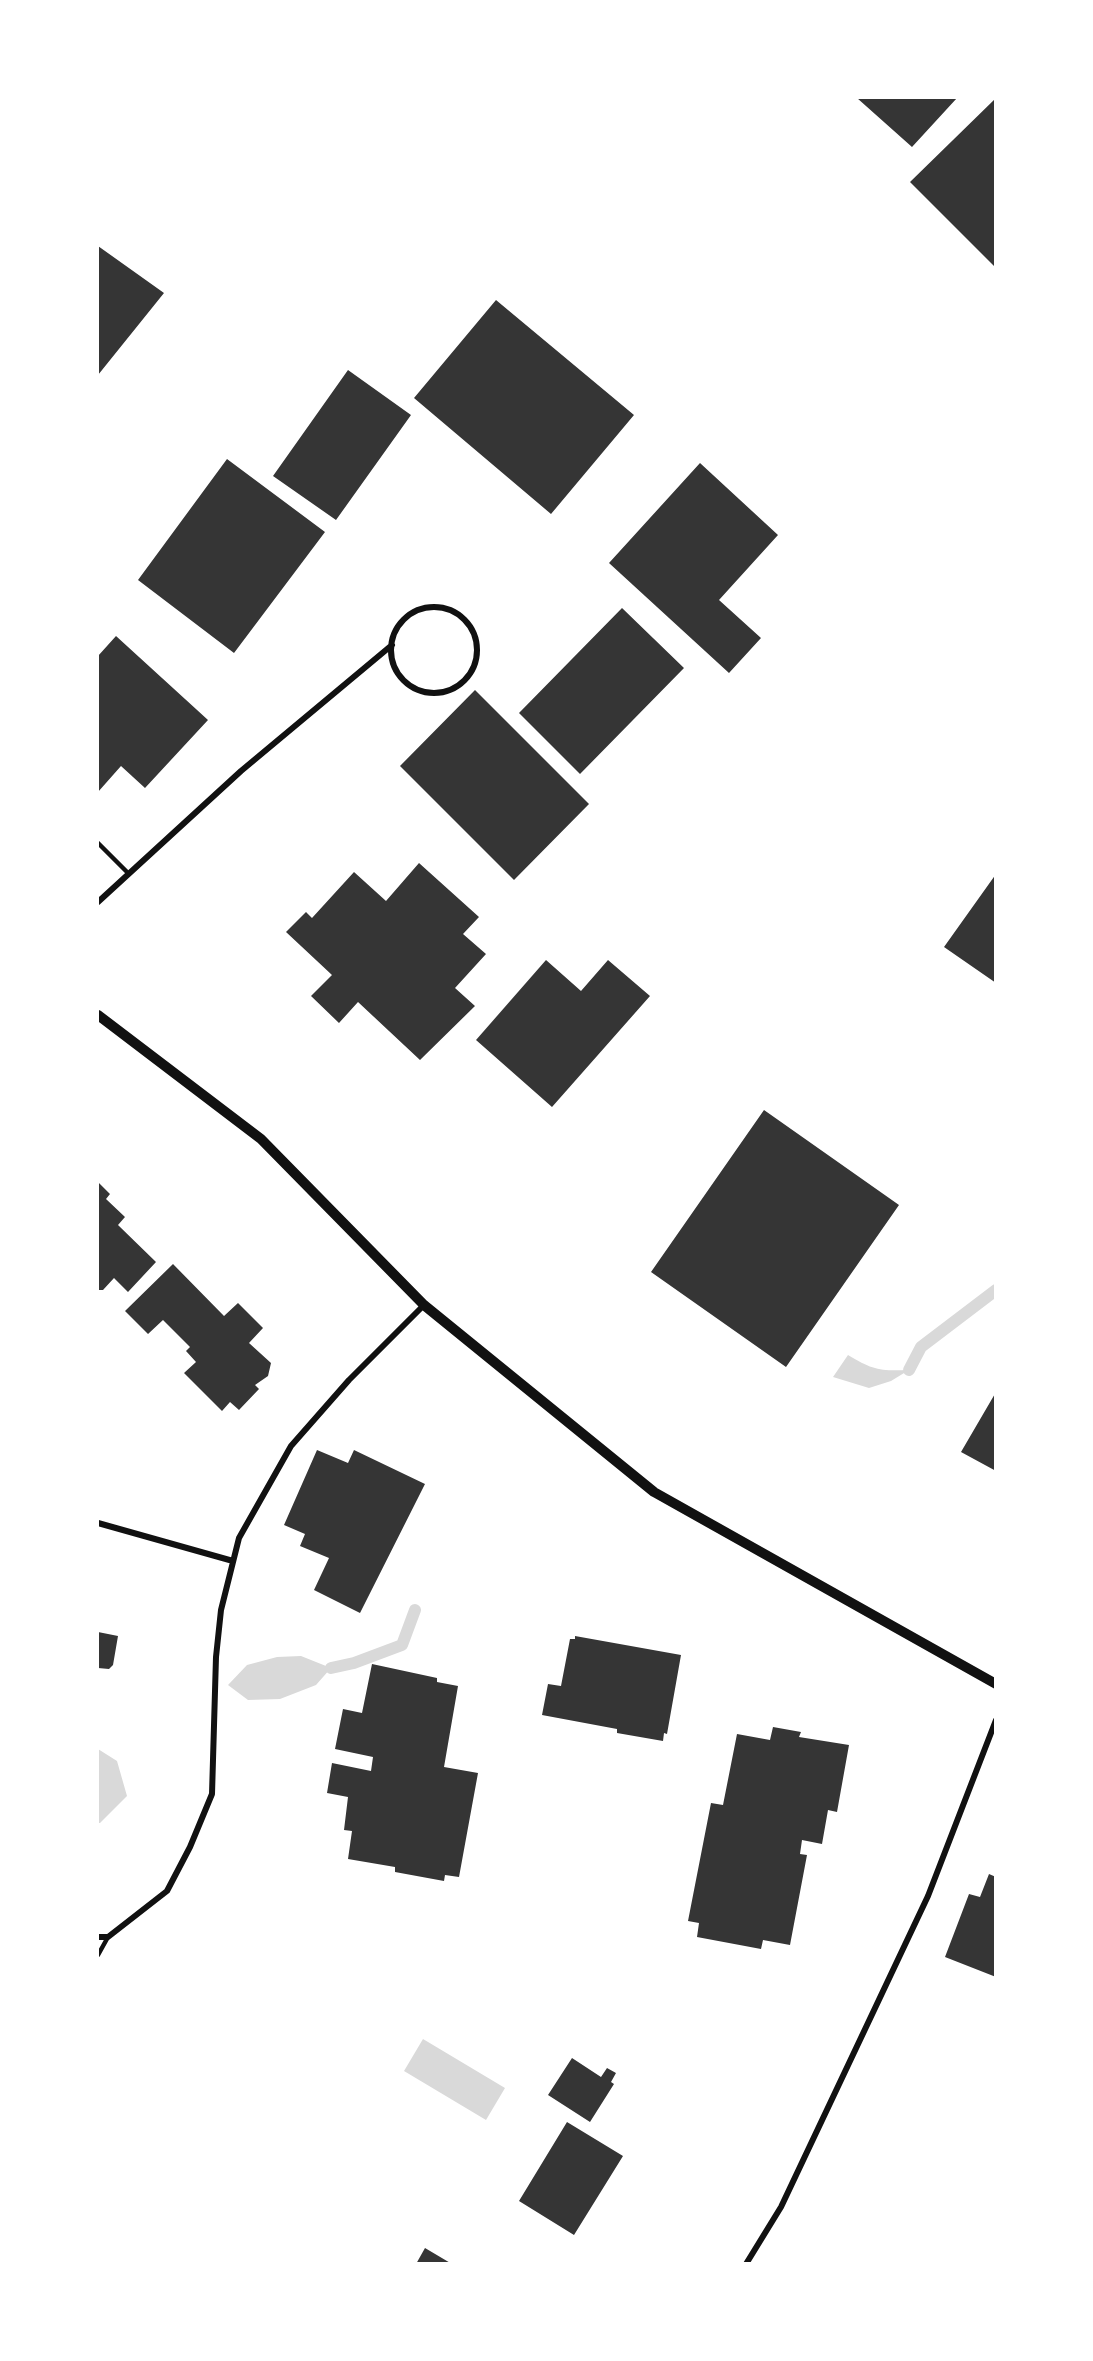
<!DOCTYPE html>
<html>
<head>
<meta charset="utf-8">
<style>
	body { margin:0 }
	#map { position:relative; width:1093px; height:2361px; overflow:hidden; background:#fff; font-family:"PT Sans",sans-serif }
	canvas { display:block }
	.frame { position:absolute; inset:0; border:99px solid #fff; pointer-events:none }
</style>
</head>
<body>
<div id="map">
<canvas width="1093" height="2361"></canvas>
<div class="frame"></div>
</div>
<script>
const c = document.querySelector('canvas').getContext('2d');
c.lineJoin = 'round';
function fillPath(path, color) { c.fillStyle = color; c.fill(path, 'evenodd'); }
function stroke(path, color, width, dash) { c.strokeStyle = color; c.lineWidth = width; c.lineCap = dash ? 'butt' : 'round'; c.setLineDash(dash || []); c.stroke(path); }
fillPath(new Path2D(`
	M 848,1355 C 873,1370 879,1371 909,1370 L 891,1381 L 869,1388 L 833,1377 Z
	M 301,1656 L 331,1668 L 316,1685 L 280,1699 L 248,1700 L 228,1685 L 247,1665 L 277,1657 Z
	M 98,1749 L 117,1761 L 127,1796 L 100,1823 L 98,1823 Z
	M 423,2039 L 505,2088 L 486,2120 L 404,2071 Z`), '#d9d9d9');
stroke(new Path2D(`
	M 909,1370 L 921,1347 L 996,1290
	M 331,1668 L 354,1663 L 402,1645 L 415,1610`), '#d9d9d9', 12);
fillPath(new Path2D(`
	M 857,98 L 957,98 L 912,147 Z
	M 996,98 L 996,268 L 910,182 Z
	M 98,246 L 164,293 L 98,375 Z
	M 496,300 L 634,415 L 551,514 L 414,398 Z
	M 348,370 L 411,415 L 336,520 L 273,476 Z
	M 227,459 L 325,532 L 234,653 L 138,580 Z
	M 700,463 L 778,535 L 719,600 L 761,638 L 729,673 L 609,563 Z
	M 622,608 L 684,668 L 580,774 L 519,713 Z
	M 116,636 L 208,720 L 145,788 L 121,766 L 98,792 L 98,656 Z
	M 475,690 L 589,804 L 514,880 L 400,766 Z
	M 419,863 L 479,917 L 463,934 L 486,954 L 455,988 L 475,1006 L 420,1060 L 358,1002 L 339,1023 L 311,996 L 332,975 L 286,932 L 306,912 L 312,918 L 354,872 L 386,901 Z
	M 996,874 L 996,983 L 944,947 Z
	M 546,960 L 581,991 L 608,960 L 650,996 L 552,1107 L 476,1040 Z
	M 764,1110 L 899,1205 L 786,1367 L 651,1272 Z
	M 98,1182 L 110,1194 L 106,1199 L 125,1217 L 118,1225 L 156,1262 L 128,1292 L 114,1278 L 103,1290 L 98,1290 Z
	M 173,1264 L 224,1316 L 238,1303 L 263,1328 L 249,1343 L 271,1363 L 268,1376 L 255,1385 L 259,1389 L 239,1410 L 230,1402 L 222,1411 L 184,1373 L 196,1362 L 186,1351 L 190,1347 L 163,1320 L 148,1334 L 125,1311 Z
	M 996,1392 L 996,1471 L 961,1452 Z
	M 317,1450 L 348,1463 L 354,1450 L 425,1484 L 360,1613 L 314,1590 L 329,1558 L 300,1546 L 305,1534 L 284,1525 Z
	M 98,1632 L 118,1636 L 113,1665 L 109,1669 L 98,1668 Z
	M 575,1636 L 681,1655 L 667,1734 L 664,1733 L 663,1741 L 617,1733 L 617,1729 L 542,1715 L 548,1684 L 561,1686 L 570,1639 L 575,1639 Z
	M 372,1664 L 437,1678 L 437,1682 L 458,1686 L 444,1767 L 478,1773 L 459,1877 L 445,1875 L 444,1881 L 395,1872 L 395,1867 L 348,1859 L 352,1831 L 344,1830 L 348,1797 L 327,1793 L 332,1763 L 371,1771 L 373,1757 L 335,1749 L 343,1709 L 362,1713 Z
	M 773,1727 L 801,1732 L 799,1737 L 849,1745 L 837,1812 L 828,1810 L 822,1844 L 802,1840 L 800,1854 L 807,1855 L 790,1945 L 763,1940 L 761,1949 L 697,1937 L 699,1923 L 688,1921 L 711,1803 L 723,1805 L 737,1734 L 770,1740 Z
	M 989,1874 L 996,1877 L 996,1977 L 945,1957 L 969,1894 L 980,1897 Z
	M 572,2058 L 601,2077 L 607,2068 L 616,2073 L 611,2082 L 614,2084 L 590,2122 L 548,2095 Z
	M 567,2122 L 623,2156 L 574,2235 L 519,2201 Z
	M 425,2248 L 452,2264 L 416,2264 Z`), '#353535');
stroke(new Path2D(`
	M 98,843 L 129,874
	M 98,1955 L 108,1937`), '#111', 4.5);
stroke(new Path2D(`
	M391 650a43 43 0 1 1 86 0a43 43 0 1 1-86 0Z
	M 98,902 L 241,771 L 392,645
	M 98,1523 L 233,1561
	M 98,1937 L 108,1937 L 167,1891 L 190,1847 L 212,1794 L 216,1657 L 221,1610 L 239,1538 L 291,1446 L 349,1380 L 424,1305
	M 746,2264 L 781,2207 L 928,1896 L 996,1720`), '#111', 6);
stroke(new Path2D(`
	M 98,1015 L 261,1139 L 424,1305 L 654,1492 L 996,1684`), '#111', 10);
</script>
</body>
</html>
